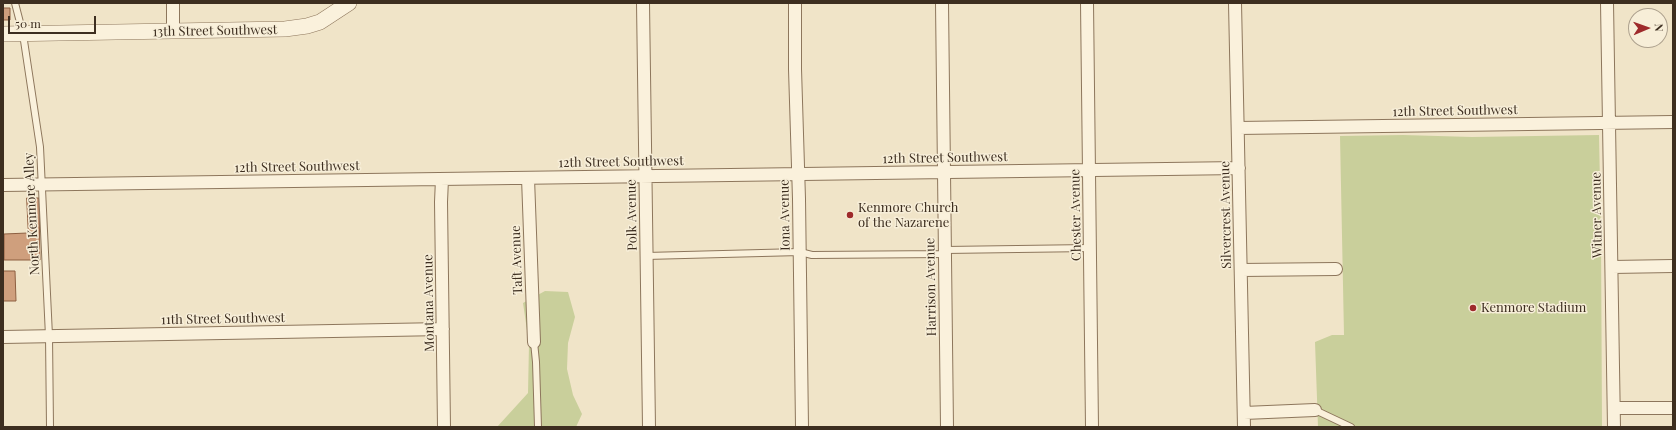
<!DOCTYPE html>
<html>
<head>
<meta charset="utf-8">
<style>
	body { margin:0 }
	#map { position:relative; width:1676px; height:430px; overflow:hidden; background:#f0e4c8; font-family:"Playfair Display",serif }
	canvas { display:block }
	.frame { position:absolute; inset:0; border:4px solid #3d2e20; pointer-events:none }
	.north { position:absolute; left:1628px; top:8px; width:40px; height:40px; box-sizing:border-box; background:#f7eed8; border:1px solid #ada18e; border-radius:50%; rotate:88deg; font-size:11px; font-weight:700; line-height:16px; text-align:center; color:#3d2e20 }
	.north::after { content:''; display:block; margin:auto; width:14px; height:18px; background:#9e2a2b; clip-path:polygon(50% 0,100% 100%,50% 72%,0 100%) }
	.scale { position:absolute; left:8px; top:16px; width:88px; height:18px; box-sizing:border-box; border:2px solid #3d2e20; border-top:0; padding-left:5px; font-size:12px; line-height:14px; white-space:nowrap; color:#3d2e20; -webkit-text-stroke:3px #f7eed8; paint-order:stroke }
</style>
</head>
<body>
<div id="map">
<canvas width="1676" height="430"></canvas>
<div class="frame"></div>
<div class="north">N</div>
<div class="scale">50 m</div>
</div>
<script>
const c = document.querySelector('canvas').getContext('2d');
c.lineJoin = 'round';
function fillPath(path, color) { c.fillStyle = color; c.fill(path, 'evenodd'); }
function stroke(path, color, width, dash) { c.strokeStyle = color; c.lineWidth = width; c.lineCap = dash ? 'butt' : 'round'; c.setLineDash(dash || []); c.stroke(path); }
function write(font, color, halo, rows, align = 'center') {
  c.font = font + ' "Playfair Display",serif'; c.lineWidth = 3; c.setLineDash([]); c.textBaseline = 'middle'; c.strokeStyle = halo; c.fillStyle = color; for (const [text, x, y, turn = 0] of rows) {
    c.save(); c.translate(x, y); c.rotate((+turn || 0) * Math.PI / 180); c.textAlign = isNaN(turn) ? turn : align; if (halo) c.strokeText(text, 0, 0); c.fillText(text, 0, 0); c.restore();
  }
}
fillPath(new Path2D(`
	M 1403,135 L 1472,137 L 1599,135 L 1601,234 L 1602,427 L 1318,427 L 1315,342 L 1332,335 L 1344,335 L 1340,136 Z
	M 545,291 L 568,292 L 575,317 L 568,343 L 567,369 L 573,395 L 582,414 L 576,427 L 497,427 L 528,393 L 529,344 L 523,303 Z`), '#c9cf9b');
const building = new Path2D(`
	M 3,8 L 10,8 L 10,20 L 3,20 Z
	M 27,198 L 39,198 L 40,260 L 4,260 L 4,234 L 28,233 Z
	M 3,271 L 15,271 L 16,301 L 3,301 Z`);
fillPath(building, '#cf9f7d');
stroke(building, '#8d5f41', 1);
const service = new Path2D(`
	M 15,3 L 23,34 L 40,147 L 49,336 L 50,427
	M 945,250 L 1090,248
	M 646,256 L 800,252 L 812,255 L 945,254
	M 534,342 L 536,362 L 538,427
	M 1315,410 L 1351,427`);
const minor = new Path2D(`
	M 173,3 L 173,32
	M 643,3 L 649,427
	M 795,3 L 795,69 L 799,199 L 802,427
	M 942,3 L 947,427
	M 1087,3 L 1092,427
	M 1235,3 L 1244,427
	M 1607,3 L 1614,427
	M 1238,128 L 1673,122
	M 528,178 L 534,342
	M 442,179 L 441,202 L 444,427
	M 3,185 L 1239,168
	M 1612,267 L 1673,266
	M 1241,270 L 1336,269
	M 3,337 L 443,329
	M 1614,408 L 1673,408
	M 1244,413 L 1315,410`);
const tertiary = new Path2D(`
	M 3,34 L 285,29 L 307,26 L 320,22 L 349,3`);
stroke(service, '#8d765c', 8);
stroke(minor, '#8d765c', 14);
stroke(tertiary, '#8d765c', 16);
stroke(service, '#faf1dc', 6);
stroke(minor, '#faf1dc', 12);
stroke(tertiary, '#faf1dc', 15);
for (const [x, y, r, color] of [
	[850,215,4,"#9e2a2b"],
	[1473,308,4,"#9e2a2b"]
]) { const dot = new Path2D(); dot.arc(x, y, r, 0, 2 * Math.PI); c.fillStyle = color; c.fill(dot); stroke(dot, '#f7eed8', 1.5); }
write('13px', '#3d2e20', '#f7eed8', [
	["13th Street Southwest",215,31,-1],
	["12th Street Southwest",1455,111,-1],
	["12th Street Southwest",945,158,-1],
	["12th Street Southwest",621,162,-1],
	["12th Street Southwest",297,167,-1],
	["North Kenmore Alley",32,214,-93],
	["Polk Avenue",632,215,-91],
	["Iona Avenue",785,215,-91],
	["Chester Avenue",1076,215,-91],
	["Silvercrest Avenue",1226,215,-91],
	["Witner Avenue",1597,215,-91],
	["Taft Avenue",517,260,-92],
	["Harrison Avenue",931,287,-91],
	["Montana Avenue",429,303,-91],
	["11th Street Southwest",223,319,-1]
]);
write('13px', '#3d2e20', '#f7eed8', [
	["Kenmore Church",858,208],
	["of the Nazarene",858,223],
	["Kenmore Stadium",1481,308]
], 'left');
</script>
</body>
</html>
